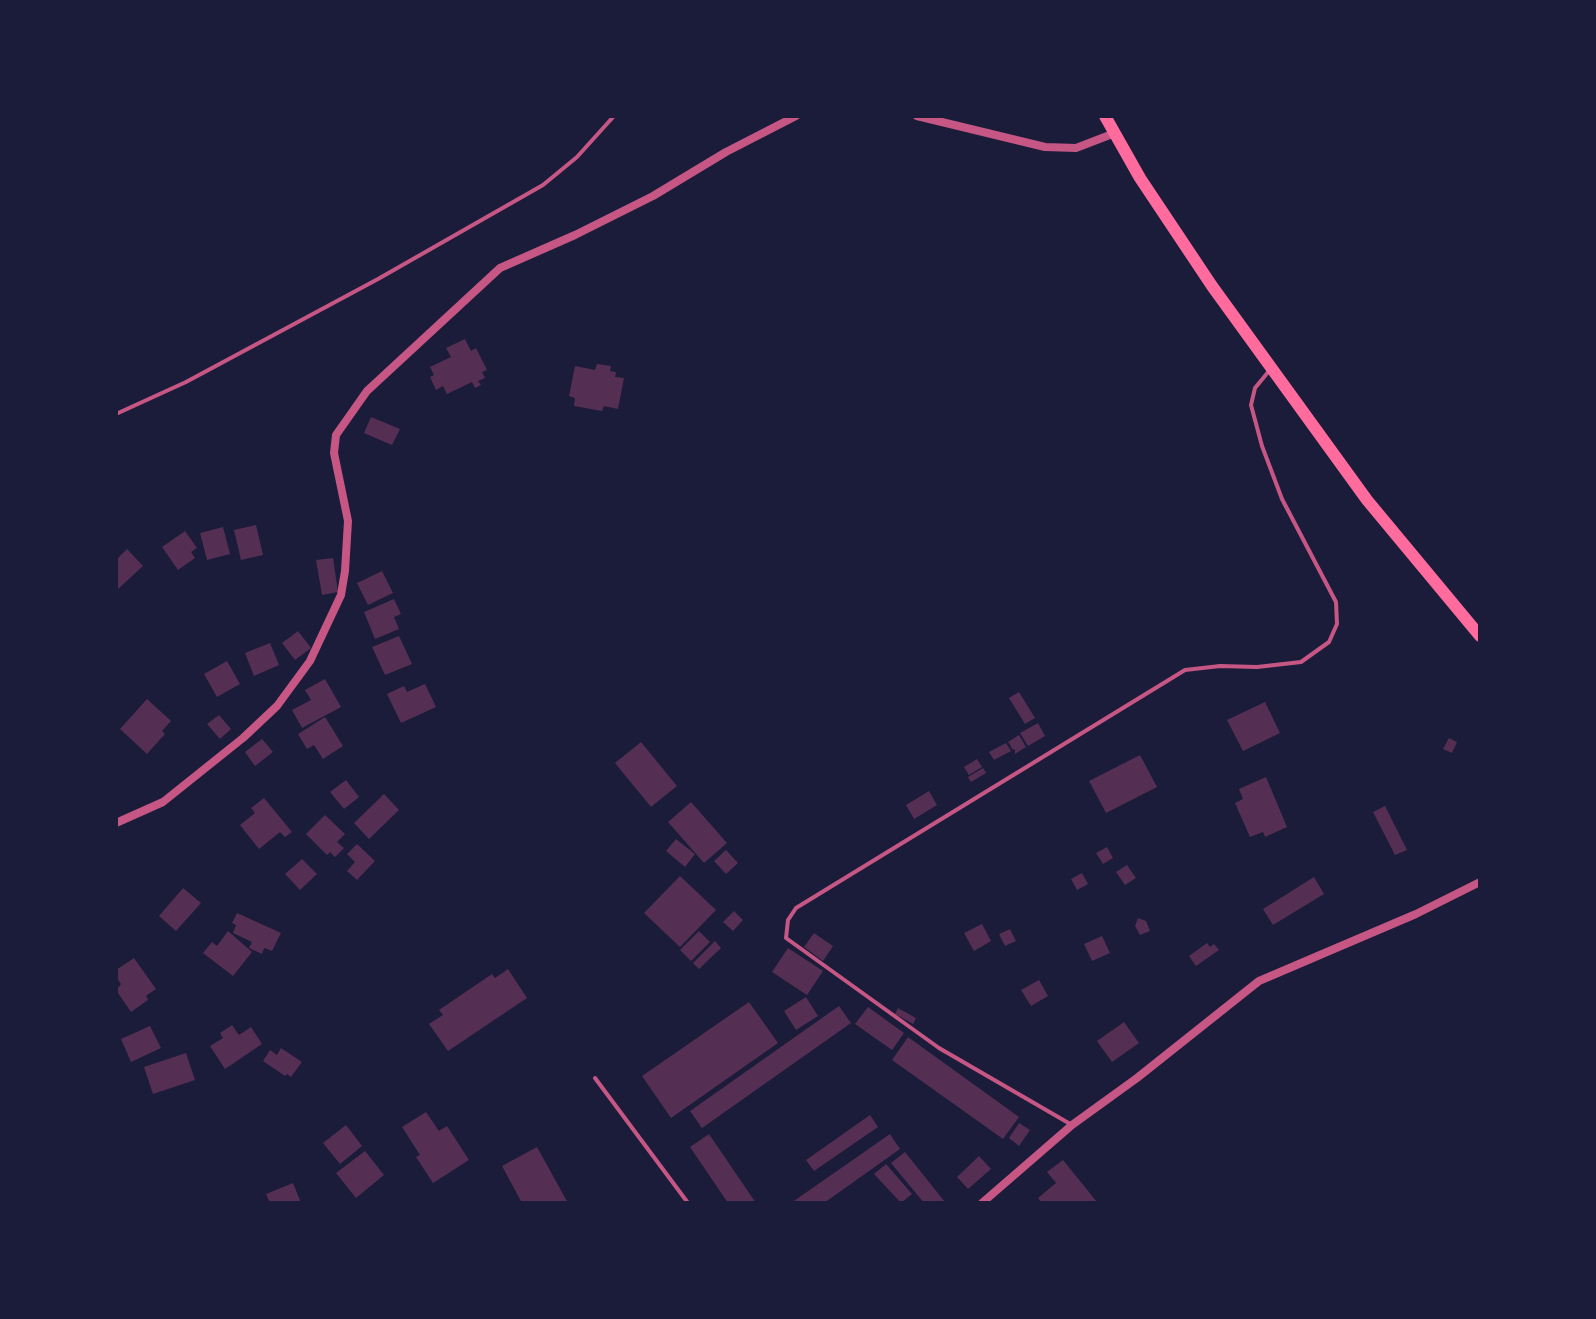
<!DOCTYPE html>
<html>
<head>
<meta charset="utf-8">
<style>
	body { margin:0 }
	#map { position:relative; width:1596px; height:1319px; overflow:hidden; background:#1b1b3a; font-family:Signika,sans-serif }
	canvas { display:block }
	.frame { position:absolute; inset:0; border:118px solid #1b1b3a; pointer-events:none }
</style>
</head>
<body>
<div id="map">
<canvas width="1596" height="1319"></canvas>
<div class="frame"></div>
</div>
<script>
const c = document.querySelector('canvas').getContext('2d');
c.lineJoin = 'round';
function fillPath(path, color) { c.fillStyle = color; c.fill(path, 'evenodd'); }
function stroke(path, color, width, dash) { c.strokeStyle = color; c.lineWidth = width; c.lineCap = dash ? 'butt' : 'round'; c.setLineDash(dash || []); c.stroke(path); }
fillPath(new Path2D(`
	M 465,339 L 471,351 L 476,348 L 487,370 L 482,372 L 485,378 L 478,381 L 481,385 L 475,388 L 472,382 L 447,394 L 443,386 L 436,390 L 430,377 L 434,375 L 430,367 L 451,357 L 446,348 Z
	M 597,364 L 611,366 L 610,371 L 616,372 L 615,377 L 624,378 L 618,409 L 604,406 L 602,411 L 574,406 L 575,398 L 569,396 L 575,366 L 595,370 Z
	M 371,417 L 400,429 L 392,445 L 364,433 Z
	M 256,525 L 263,555 L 241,560 L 234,530 Z
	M 223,527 L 230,554 L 207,560 L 200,533 Z
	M 185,531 L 197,548 L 191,552 L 195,558 L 178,570 L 162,547 Z
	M 127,549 L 143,566 L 118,589 L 116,587 L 116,560 Z
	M 333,558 L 338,592 L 322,595 L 316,560 Z
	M 382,571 L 393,593 L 368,605 L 357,583 Z
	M 394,599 L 401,614 L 394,617 L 399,629 L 375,639 L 364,612 Z
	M 298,631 L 311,648 L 295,660 L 282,643 Z
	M 399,636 L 412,664 L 385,675 L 372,647 Z
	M 270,643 L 279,665 L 254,676 L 245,653 Z
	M 227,661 L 240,684 L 217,697 L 204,674 Z
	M 325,679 L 341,707 L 302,728 L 292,710 L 311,700 L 305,690 Z
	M 425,684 L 436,707 L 401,723 L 387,694 L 404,686 L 407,692 Z
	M 1019,692 L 1035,718 L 1025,724 L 1009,698 Z
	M 147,699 L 171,721 L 162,731 L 165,734 L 147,754 L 120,729 Z
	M 1265,702 L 1280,733 L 1243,751 L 1227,720 Z
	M 219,715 L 231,729 L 220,739 L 207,724 Z
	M 325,717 L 343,746 L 323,759 L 314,745 L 307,749 L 298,734 Z
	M 1038,723 L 1045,736 L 1028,746 L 1020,733 Z
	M 1019,735 L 1026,747 L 1015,754 L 1015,749 L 1013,750 L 1008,742 Z
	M 1449,738 L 1457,742 L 1452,753 L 1443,749 Z
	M 262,739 L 273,752 L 255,766 L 245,752 Z
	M 641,742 L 677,786 L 651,807 L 615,763 Z
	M 1006,743 L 1011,751 L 994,760 L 989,752 Z
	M 1140,755 L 1157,787 L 1106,813 L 1089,781 Z
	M 977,759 L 982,767 L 969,775 L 964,767 Z
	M 983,768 L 986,773 L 971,782 L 968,777 Z
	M 1266,777 L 1287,827 L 1265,837 L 1263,832 L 1250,837 L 1235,803 L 1243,799 L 1239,789 Z
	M 346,780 L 359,797 L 344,809 L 330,792 Z
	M 929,791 L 937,805 L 914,819 L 906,805 Z
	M 384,794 L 399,810 L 369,839 L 354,823 Z
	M 264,798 L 292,832 L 285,837 L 280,832 L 259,849 L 240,825 L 255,813 L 251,808 Z
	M 691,802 L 727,843 L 704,863 L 668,822 Z
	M 1385,806 L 1407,850 L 1395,855 L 1373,812 Z
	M 325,815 L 345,834 L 337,842 L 344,848 L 335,857 L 330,852 L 327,855 L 306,834 Z
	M 676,839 L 695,854 L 685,867 L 666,851 Z
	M 357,844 L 375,861 L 357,880 L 347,871 L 355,862 L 347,854 Z
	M 1107,847 L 1113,858 L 1103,864 L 1096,853 Z
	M 726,850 L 738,863 L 726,874 L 714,861 Z
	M 302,859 L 317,874 L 300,890 L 285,874 Z
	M 1127,865 L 1136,878 L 1125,885 L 1116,872 Z
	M 1082,873 L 1088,884 L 1077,890 L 1071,879 Z
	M 680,876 L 716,910 L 680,947 L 644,913 Z
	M 1314,877 L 1324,894 L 1273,925 L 1263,909 Z
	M 183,888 L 201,903 L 176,931 L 159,916 Z
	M 734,911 L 743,920 L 733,931 L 723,922 Z
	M 237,913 L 281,933 L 272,951 L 264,948 L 262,954 L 249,948 L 252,942 L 233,933 L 236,925 L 232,923 Z
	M 1138,918 L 1146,921 L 1150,931 L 1140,935 L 1135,926 Z
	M 982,924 L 991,941 L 974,951 L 964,933 Z
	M 1010,929 L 1016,941 L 1005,946 L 999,934 Z
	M 228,931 L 252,952 L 233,976 L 203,953 L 212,942 L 217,946 Z
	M 699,931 L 710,942 L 691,961 L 680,950 Z
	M 814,933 L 833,946 L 823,961 L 804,947 Z
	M 1102,936 L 1110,953 L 1092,961 L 1084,944 Z
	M 715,941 L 721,948 L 699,969 L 693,963 Z
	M 1207,943 L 1210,947 L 1214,944 L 1219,950 L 1196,966 L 1189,956 Z
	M 788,948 L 823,971 L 807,995 L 772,972 Z
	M 134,958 L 156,989 L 146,996 L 148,1000 L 131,1012 L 116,990 L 121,984 L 116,977 L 116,970 Z
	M 508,969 L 527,998 L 448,1051 L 429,1024 L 443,1015 L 439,1010 L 492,974 L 495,978 Z
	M 1039,980 L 1048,996 L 1031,1006 L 1021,990 Z
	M 806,997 L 818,1016 L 796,1030 L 784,1011 Z
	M 749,1002 L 778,1043 L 671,1118 L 642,1076 Z
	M 839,1006 L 851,1023 L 702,1128 L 690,1111 Z
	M 868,1007 L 904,1033 L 892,1050 L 855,1024 Z
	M 898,1008 L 916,1018 L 913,1024 L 895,1014 Z
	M 1124,1022 L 1139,1043 L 1112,1062 L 1097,1041 Z
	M 232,1025 L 239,1035 L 251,1027 L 262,1044 L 225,1069 L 210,1046 L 223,1038 L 220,1033 Z
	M 150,1026 L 161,1048 L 131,1062 L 121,1039 Z
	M 908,1037 L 1019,1117 L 1003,1139 L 892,1060 Z
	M 281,1048 L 302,1062 L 291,1077 L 287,1074 L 285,1076 L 263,1061 L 270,1050 L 277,1055 Z
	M 186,1053 L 195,1080 L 153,1094 L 144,1067 Z
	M 426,1112 L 439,1131 L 447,1126 L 469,1160 L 433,1183 L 416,1157 L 420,1155 L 402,1127 Z
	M 870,1115 L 878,1127 L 814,1171 L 806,1160 Z
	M 1019,1123 L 1030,1130 L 1019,1146 L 1009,1138 Z
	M 346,1125 L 362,1146 L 340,1164 L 323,1143 Z
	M 709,1134 L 756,1203 L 728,1203 L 690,1147 Z
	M 890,1134 L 900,1149 L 824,1203 L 791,1203 Z
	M 537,1147 L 568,1203 L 522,1203 L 502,1166 Z
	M 365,1151 L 384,1175 L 356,1198 L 336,1173 Z
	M 905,1152 L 945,1202 L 943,1203 L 924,1203 L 891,1163 Z
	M 979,1156 L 991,1169 L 968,1189 L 957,1177 Z
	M 1063,1160 L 1097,1202 L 1095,1203 L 1042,1203 L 1038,1198 L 1056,1183 L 1047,1172 Z
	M 886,1164 L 912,1194 L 901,1203 L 874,1174 Z
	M 293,1183 L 301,1203 L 270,1203 L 266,1194 Z`), '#542f53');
stroke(new Path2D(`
	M 116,414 L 186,382 L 378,279 L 543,185 L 577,157 L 614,116
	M 595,1078 L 688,1203
	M 1072,1125 L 939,1048 L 786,938 L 788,920 L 796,908 L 1185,670 L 1220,666 L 1257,667 L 1301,662 L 1329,642 L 1337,624 L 1336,602 L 1282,499 L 1262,446 L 1251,405 L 1255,388 L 1269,371`), '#c65784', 4);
stroke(new Path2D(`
	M 917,116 L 1045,147 L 1076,148 L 1115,133
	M 116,823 L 163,802 L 243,738 L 277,706 L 310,661 L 341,595 L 345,571 L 348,521 L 334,453 L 336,435 L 367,391 L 500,268 L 575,235 L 653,196 L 726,152 L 796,116
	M 982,1203 L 1072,1125 L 1137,1078 L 1259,981 L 1416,914 L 1480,882`), '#c65784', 8);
stroke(new Path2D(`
	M 1105,116 L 1140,178 L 1212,286 L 1367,500 L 1480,636`), '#ff6b9d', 12);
</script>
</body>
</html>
